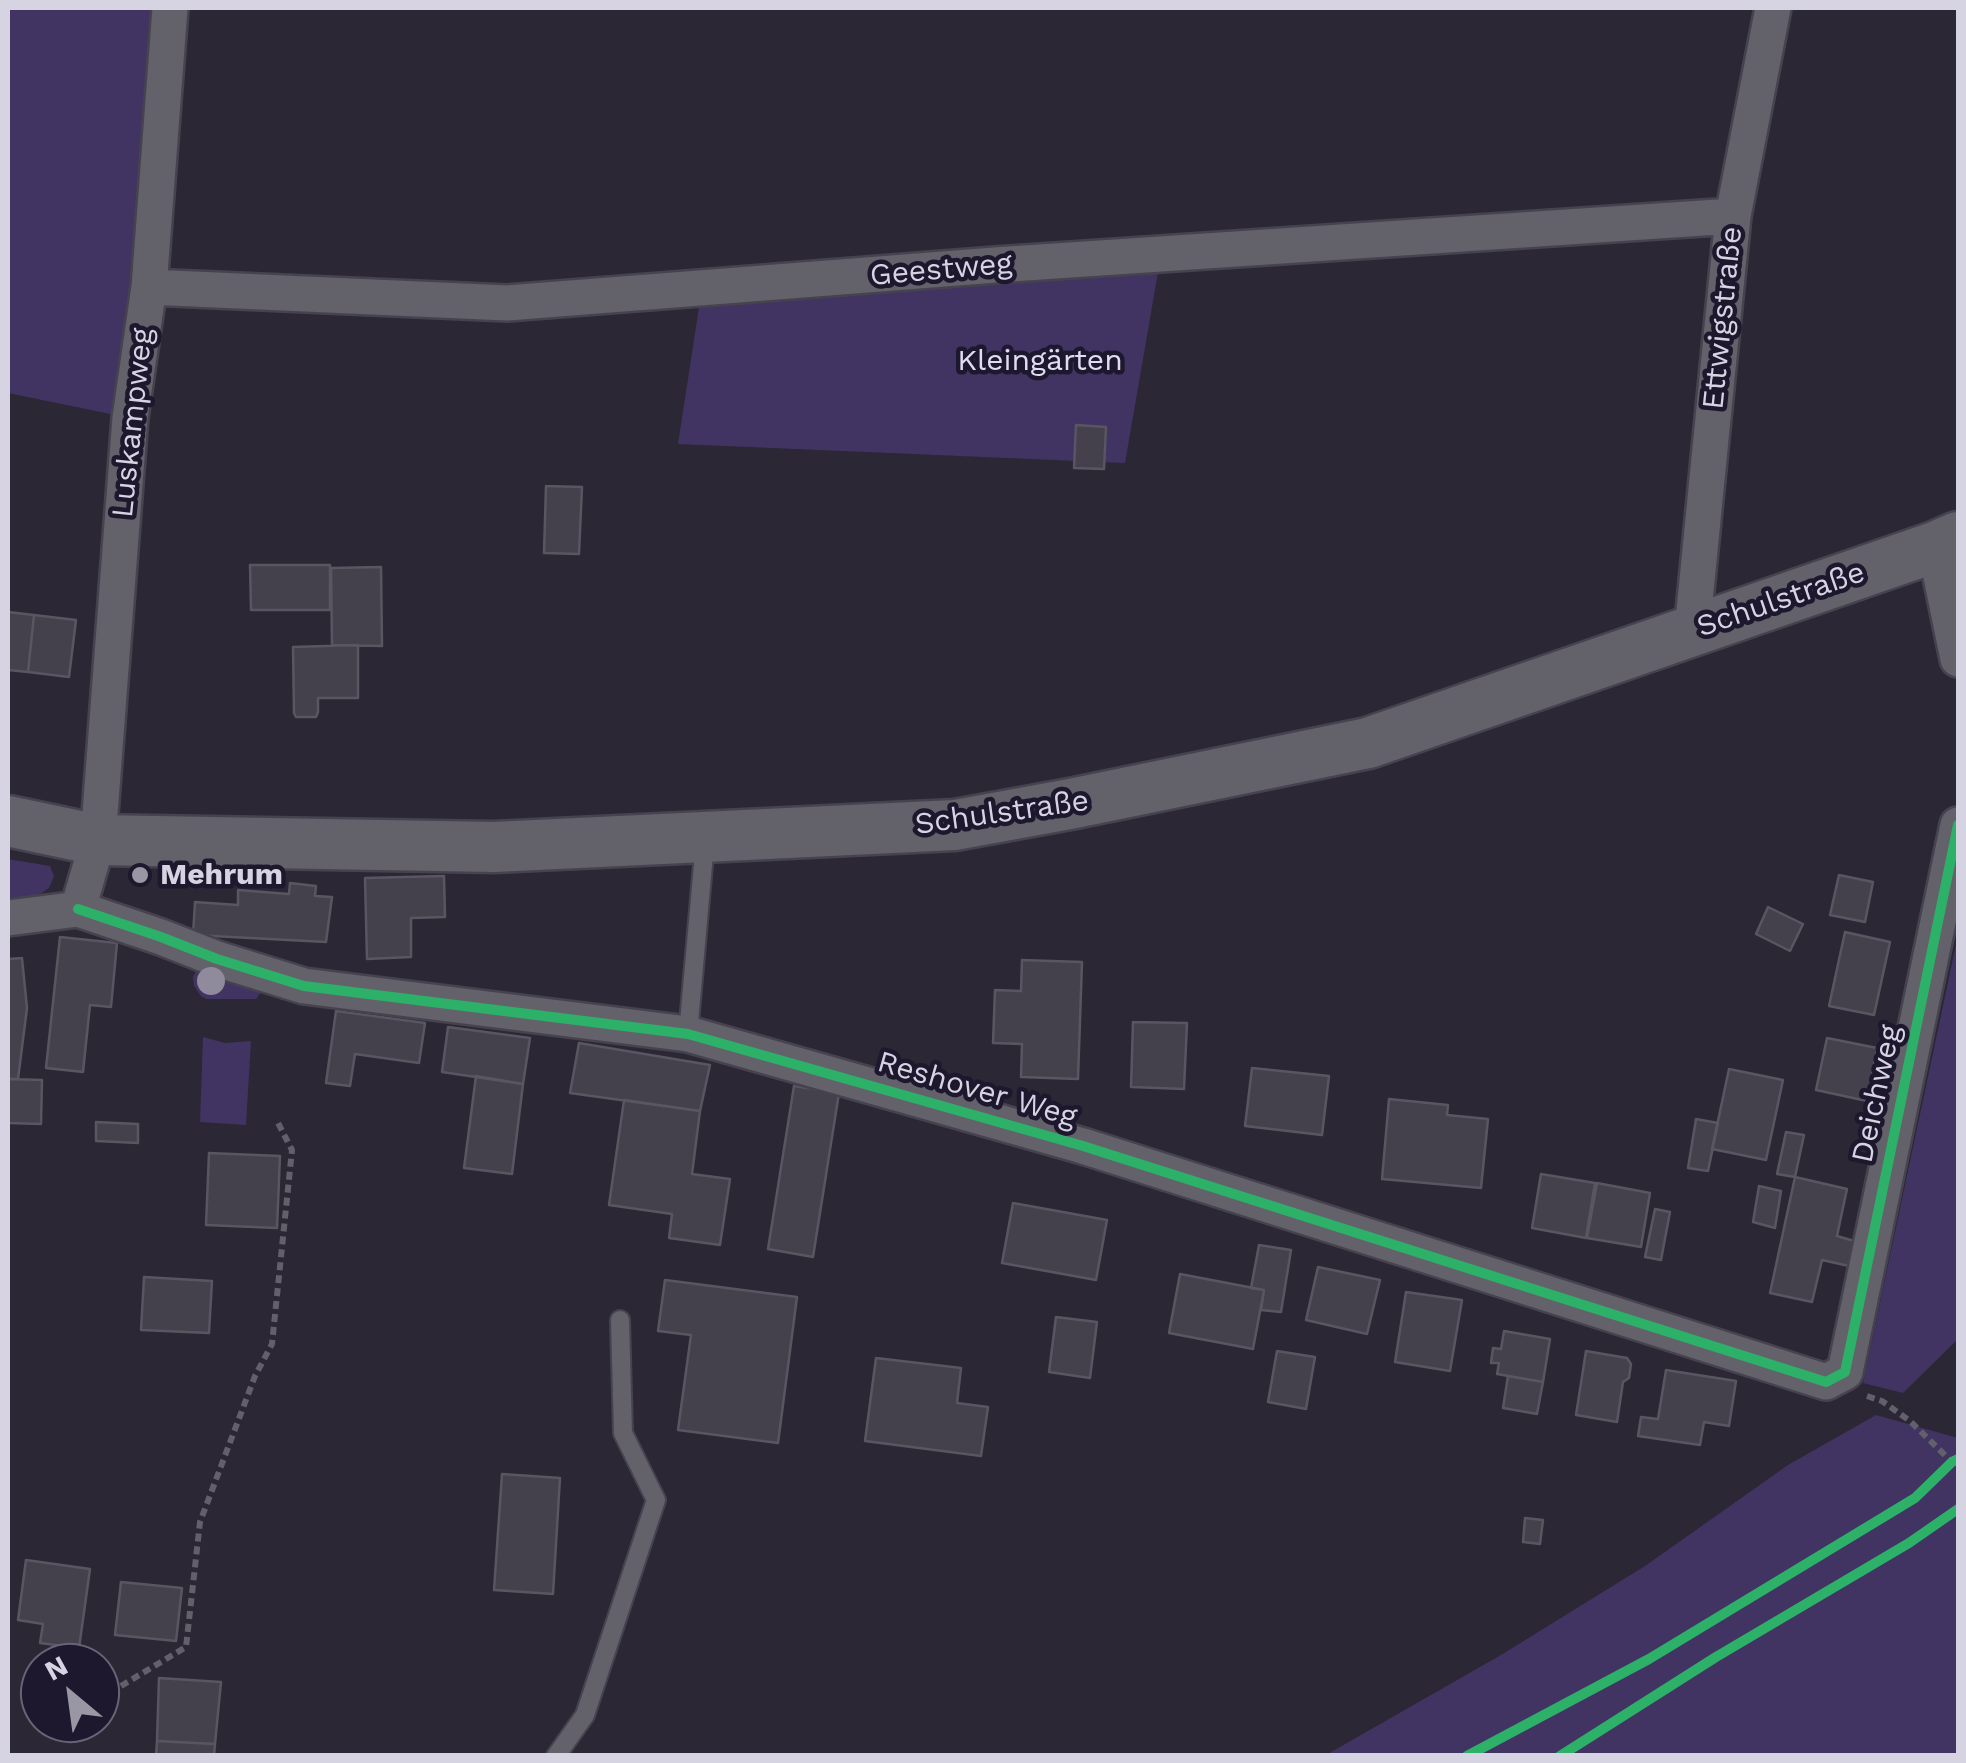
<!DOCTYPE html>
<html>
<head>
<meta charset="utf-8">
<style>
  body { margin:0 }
  #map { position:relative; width:1966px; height:1763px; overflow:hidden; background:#2b2734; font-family:"Work Sans",sans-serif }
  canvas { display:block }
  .frame { position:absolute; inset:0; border:10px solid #d6d3e2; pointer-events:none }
  .north { position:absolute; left:20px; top:1643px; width:100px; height:100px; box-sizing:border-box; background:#1e182e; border:2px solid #686376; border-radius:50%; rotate:331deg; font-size:28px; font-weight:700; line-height:40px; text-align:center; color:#d6d3e2 }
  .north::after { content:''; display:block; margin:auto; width:35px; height:45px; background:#9a97a5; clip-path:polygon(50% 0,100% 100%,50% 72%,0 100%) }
</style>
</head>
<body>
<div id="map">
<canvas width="1966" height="1763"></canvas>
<div class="frame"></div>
<div class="north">N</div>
</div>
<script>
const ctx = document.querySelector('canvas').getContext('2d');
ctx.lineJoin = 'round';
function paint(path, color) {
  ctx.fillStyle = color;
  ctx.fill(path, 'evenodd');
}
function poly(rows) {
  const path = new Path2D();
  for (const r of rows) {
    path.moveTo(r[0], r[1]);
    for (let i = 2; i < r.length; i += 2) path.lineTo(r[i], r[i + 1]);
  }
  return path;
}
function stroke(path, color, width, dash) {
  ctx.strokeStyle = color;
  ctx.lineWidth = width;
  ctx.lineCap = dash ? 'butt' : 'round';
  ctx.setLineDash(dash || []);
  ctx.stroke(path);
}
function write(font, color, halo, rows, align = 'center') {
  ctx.font = font + ' "Work Sans",sans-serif';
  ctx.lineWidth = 9;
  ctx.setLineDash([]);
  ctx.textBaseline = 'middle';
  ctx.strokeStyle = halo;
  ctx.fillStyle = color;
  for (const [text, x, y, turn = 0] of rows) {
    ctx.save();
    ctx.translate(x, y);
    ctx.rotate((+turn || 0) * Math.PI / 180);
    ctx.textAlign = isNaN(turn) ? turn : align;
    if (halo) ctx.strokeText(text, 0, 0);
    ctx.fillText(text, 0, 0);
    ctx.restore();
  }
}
const green = poly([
  [8,8,170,8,130,418,8,393],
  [1161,255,1125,463,678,444,702,288],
  [8,859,50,866,54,876,49,888,37,896,8,898],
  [1958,935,1958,1339,1903,1393,1863,1383],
  [199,965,264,988,256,999,206,999,201,996,194,986,193,977],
  [203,1037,225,1043,251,1041,246,1125,200,1122],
  [1876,1415,1958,1438,1958,1755,1326,1755,1501,1655,1645,1566,1788,1465]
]);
const building = poly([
  [1076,425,1106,427,1104,469,1074,468,1076,425],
  [546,486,582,487,579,554,544,553,546,486],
  [250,565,330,565,330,610,251,610,250,565],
  [381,567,382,646,332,645,331,568,381,567],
  [8,612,34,615,28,672,8,670,8,612],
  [34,615,76,620,69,677,28,672,34,615],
  [358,645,358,698,318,698,318,712,316,717,296,717,294,713,293,647,358,645],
  [1839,875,1873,882,1865,922,1830,915,1839,875],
  [444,876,445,917,411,918,411,957,367,959,365,878,444,876],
  [290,883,316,886,315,896,332,897,326,942,193,935,195,902,238,905,238,890,289,894,290,883],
  [1768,907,1803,924,1790,951,1756,934,1768,907],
  [1845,932,1890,942,1874,1015,1829,1006,1845,932],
  [60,937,117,943,111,1007,90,1005,83,1072,46,1068,60,937],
  [22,958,27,1008,18,1079,8,1079,8,959,22,958],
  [1022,960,1082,962,1078,1079,1021,1077,1022,1044,993,1043,995,990,1021,991,1022,960],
  [336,1011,425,1023,419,1063,355,1054,350,1086,326,1083,336,1011],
  [1133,1022,1187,1023,1184,1089,1131,1087,1133,1022],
  [448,1027,530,1038,523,1084,442,1072,448,1027],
  [1827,1038,1877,1048,1867,1101,1816,1090,1827,1038],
  [579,1043,710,1065,700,1111,570,1093,579,1043],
  [1252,1068,1329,1076,1322,1135,1245,1126,1252,1068],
  [1729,1069,1783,1080,1766,1160,1712,1149,1729,1069],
  [476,1076,523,1084,512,1174,464,1168,476,1076],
  [8,1079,42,1080,41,1124,8,1123,8,1079],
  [794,1086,839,1093,813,1257,768,1249,794,1086],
  [1389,1099,1448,1105,1447,1115,1488,1119,1481,1188,1382,1179,1389,1099],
  [624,1100,700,1111,692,1174,730,1179,720,1245,669,1238,672,1214,609,1205,624,1100],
  [1696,1119,1718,1123,1708,1171,1688,1168,1696,1119],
  [96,1122,138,1124,138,1143,96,1141,96,1122],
  [1786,1132,1804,1135,1795,1177,1777,1174,1786,1132],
  [209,1153,280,1156,277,1228,206,1225,209,1153],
  [1541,1174,1595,1183,1586,1238,1532,1228,1541,1174],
  [1795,1177,1847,1189,1837,1236,1854,1241,1849,1266,1822,1260,1812,1302,1770,1293,1795,1177],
  [1597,1183,1650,1193,1641,1247,1587,1238,1597,1183],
  [1759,1186,1781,1191,1775,1228,1753,1222,1759,1186],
  [1013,1203,1107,1220,1096,1280,1002,1263,1013,1203],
  [1655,1209,1670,1212,1661,1260,1645,1257,1655,1209],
  [1259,1245,1291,1250,1281,1312,1261,1310,1264,1290,1251,1288,1259,1245],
  [1318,1267,1380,1280,1367,1334,1306,1320,1318,1267],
  [1180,1274,1264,1290,1253,1349,1169,1333,1180,1274],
  [144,1277,212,1281,209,1333,141,1330,144,1277],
  [665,1280,797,1297,778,1443,678,1430,691,1335,658,1331,665,1280],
  [1406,1292,1462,1300,1450,1371,1395,1362,1406,1292],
  [1056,1317,1097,1322,1090,1378,1049,1372,1056,1317],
  [1504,1331,1550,1339,1543,1382,1497,1374,1499,1363,1491,1363,1493,1348,1501,1349,1504,1331],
  [1277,1351,1315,1357,1306,1409,1268,1402,1277,1351],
  [1586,1351,1627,1358,1631,1364,1629,1378,1623,1382,1617,1422,1576,1415,1586,1351],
  [876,1358,961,1368,957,1403,988,1407,981,1456,865,1441,876,1358],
  [1666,1370,1736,1381,1729,1426,1704,1422,1700,1445,1638,1436,1641,1417,1658,1419,1666,1370],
  [1508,1376,1543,1382,1537,1414,1503,1408,1508,1376],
  [502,1474,560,1478,553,1594,494,1590,502,1474],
  [1525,1518,1543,1520,1540,1544,1523,1542,1525,1518],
  [26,1560,90,1569,79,1648,40,1643,43,1624,18,1620,26,1560],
  [121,1582,182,1588,176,1641,115,1635,121,1582],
  [159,1678,221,1682,215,1744,157,1741,159,1678],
  [157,1741,215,1744,214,1756,156,1756,157,1741]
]);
const path = poly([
  [1867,1396,1882,1401,1910,1421,1952,1462],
  [121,1686,186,1647,200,1522,255,1376,272,1344,292,1150,276,1119]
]);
const lane = poly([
  [688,1034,705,842],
  [556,1756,585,1715,656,1500,623,1433,620,1320]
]);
const street = poly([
  [149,287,507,303,995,265,1733,216],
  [1935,547,1958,659],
  [1692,631,1733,216,1773,8],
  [78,909,161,937,217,959,304,986,688,1034,1083,1146,1826,1382,1845,1372,1958,825],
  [8,918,78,909,98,840,130,418,149,287,170,8]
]);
const secondary = poly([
  [8,821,98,840,494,847,955,825,1070,804,1368,743,1935,547,1958,537]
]);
const cycleway = poly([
  [78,909,161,937,217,959,304,986,688,1034,1083,1146,1826,1382,1845,1372,1958,825],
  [1467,1756,1649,1659,1915,1498,1952,1462,1958,1459],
  [1560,1756,1716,1657,1909,1543,1958,1509]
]);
const trees = [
  [211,981]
];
const markers = [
  [140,875,10,"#9a97a5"]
];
const streetNames = [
  ["Geestweg",941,270,-5],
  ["Ettwigstraße",1723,318,-84],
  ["Luskampweg",133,423,-84],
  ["Schulstraße",1781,600,-19],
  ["Schulstraße",1002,813,-8],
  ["Reshover Weg",977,1090,16],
  ["Deichweg",1877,1094,-78]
];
const parkNames = [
  ["Kleingärten",1040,361]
];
const poiNames = [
  ["Mehrum",160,875]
];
paint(green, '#413463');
paint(building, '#44414c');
stroke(building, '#595661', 2.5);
stroke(lane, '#46434f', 22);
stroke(street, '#46434f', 40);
stroke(secondary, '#46434f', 55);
stroke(path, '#62606a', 6, [8, 5]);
stroke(lane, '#63616a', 18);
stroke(street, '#63616a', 35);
stroke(secondary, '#63616a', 50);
stroke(cycleway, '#2db169', 10);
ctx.fillStyle = '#8f8b9c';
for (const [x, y] of trees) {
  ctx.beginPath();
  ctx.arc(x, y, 14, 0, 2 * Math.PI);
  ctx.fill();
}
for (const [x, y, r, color] of markers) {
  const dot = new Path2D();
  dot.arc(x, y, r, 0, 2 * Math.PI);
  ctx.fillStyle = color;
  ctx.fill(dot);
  stroke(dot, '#1e182e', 4);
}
write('30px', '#d6d3e2', '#1e182e', streetNames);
write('30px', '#e0dcf1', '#1e182e', parkNames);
write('bold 30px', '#d6d3e2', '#1e182e', poiNames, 'left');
</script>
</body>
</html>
